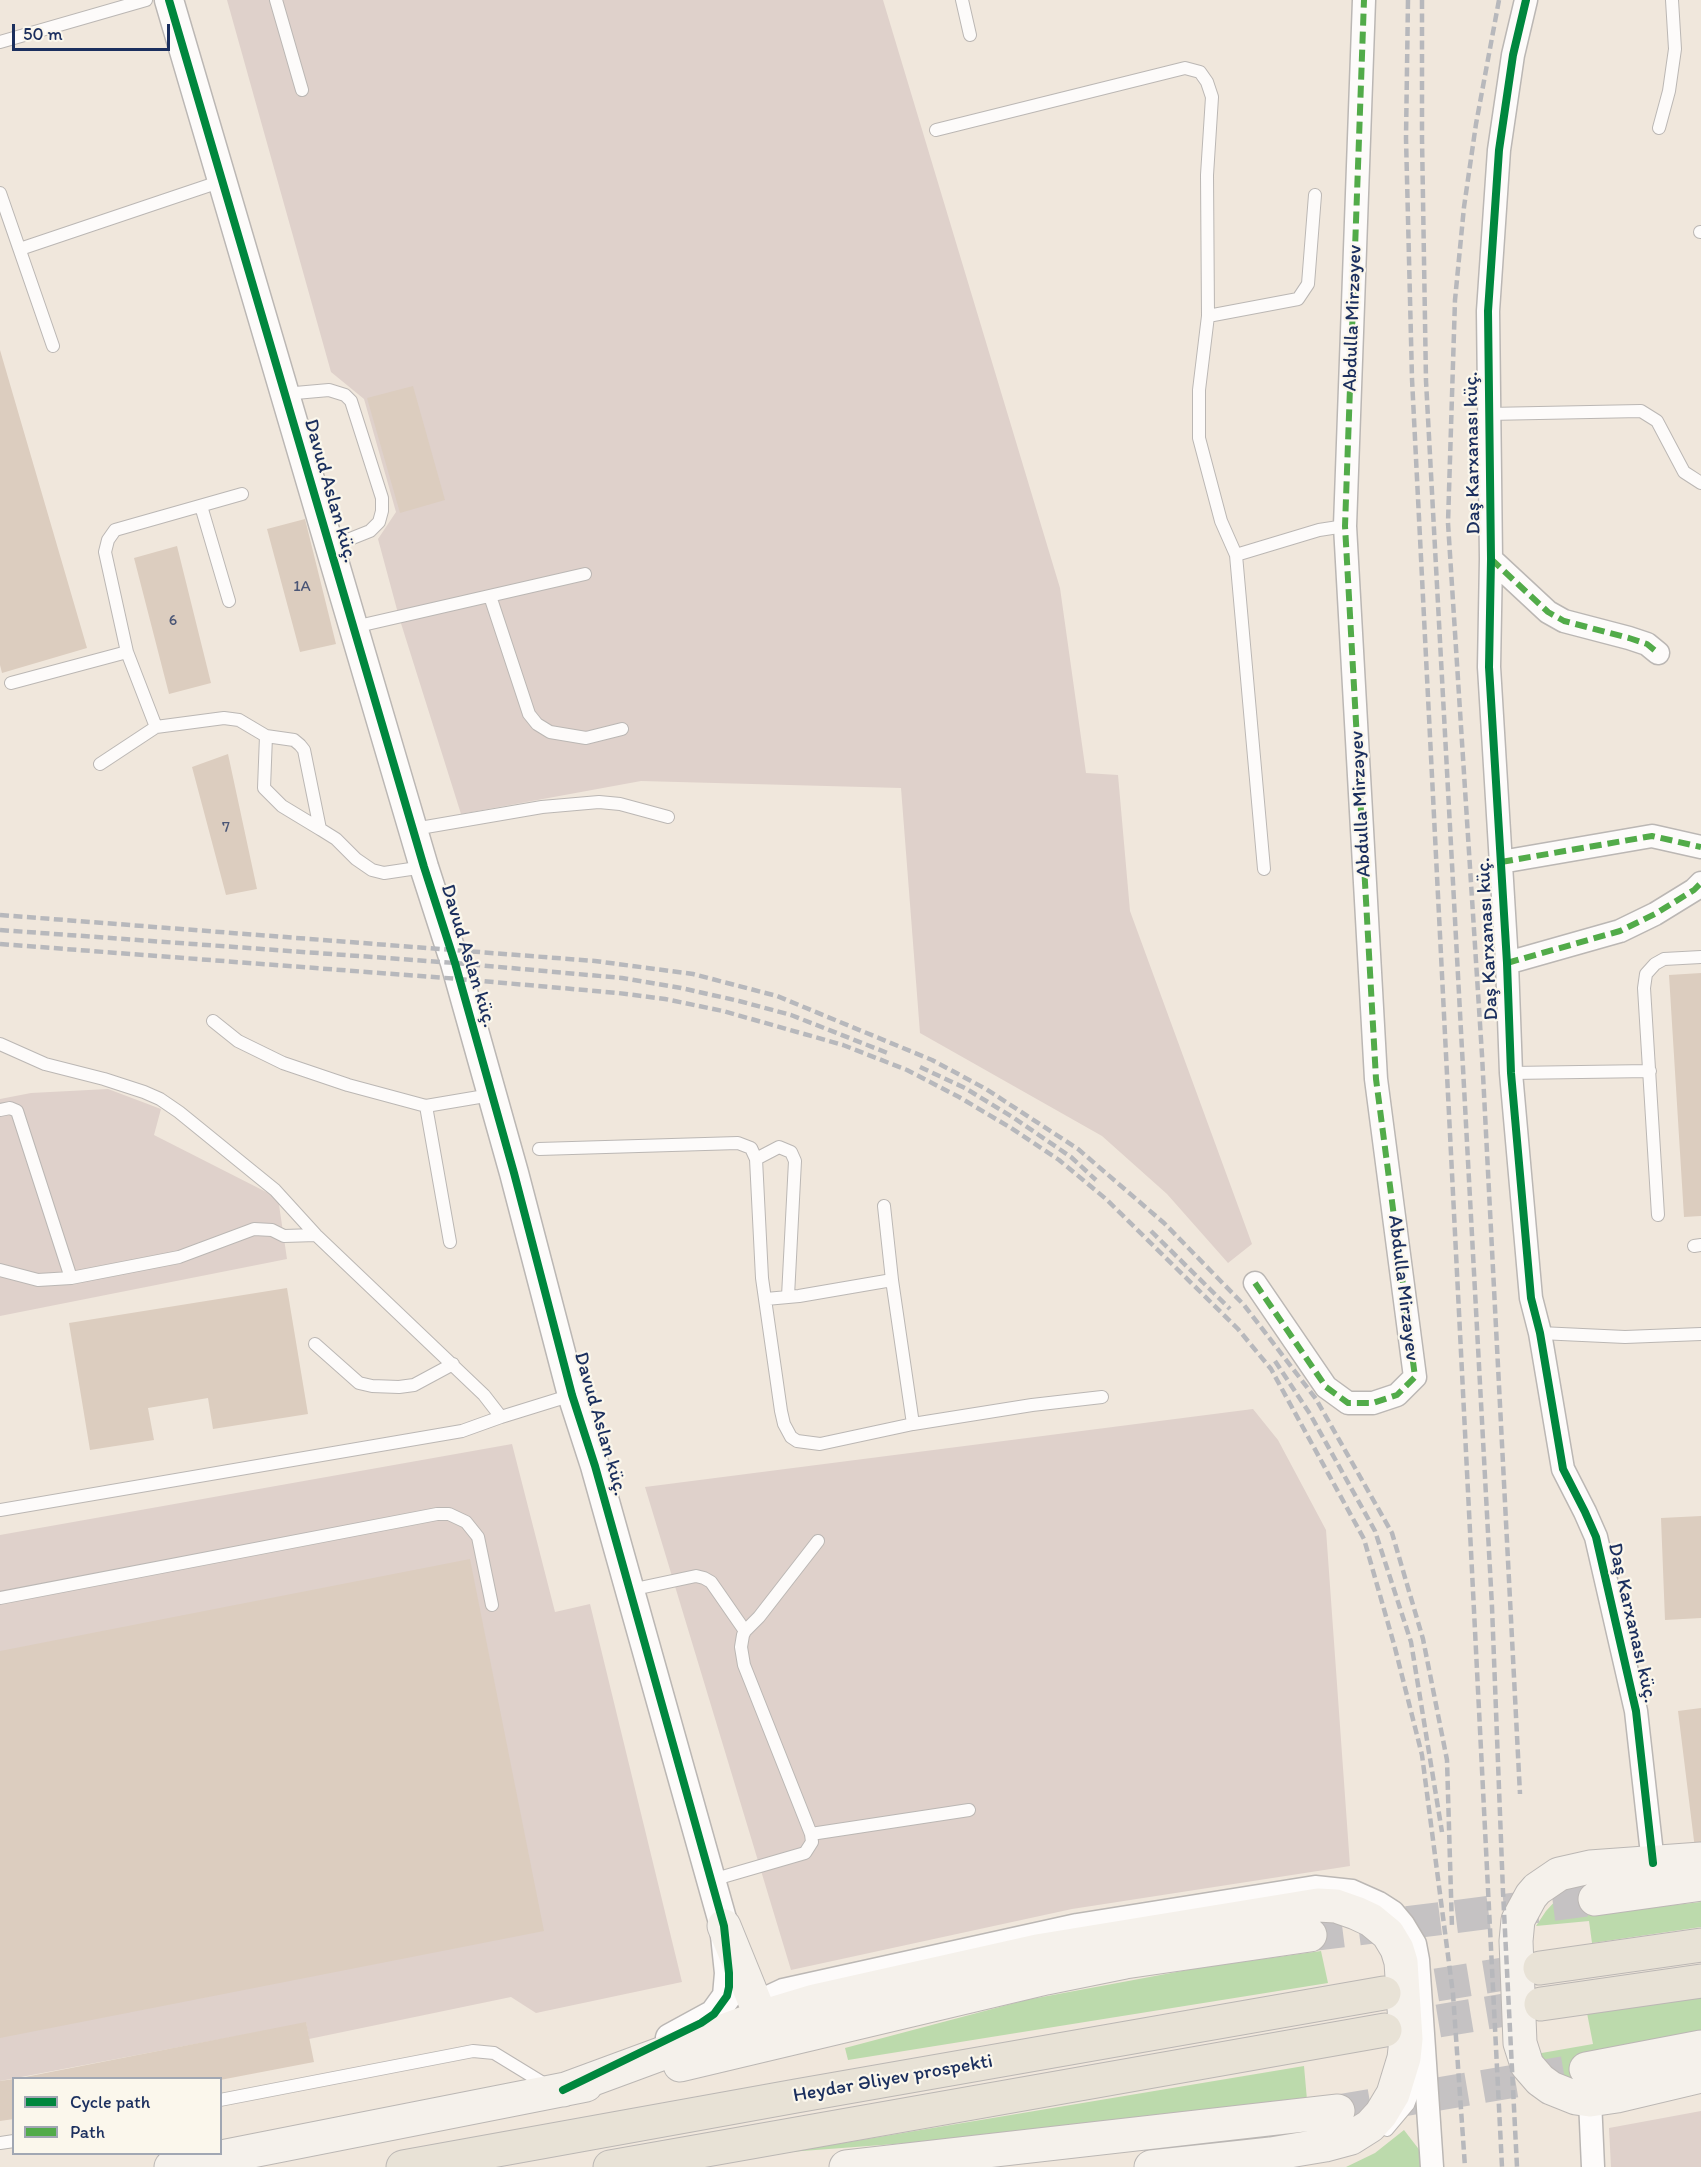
<!DOCTYPE html>
<html>
<head>
<meta charset="utf-8">
<style>
  body { margin:0 }
  #map { position:relative; width:1701px; height:2167px; overflow:hidden; background:#f0e7dc; font-family:Itim,sans-serif }
  canvas { display:block }
  .legend { position:absolute; left:12px; top:2077px; width:210px; height:78px; box-sizing:border-box; background:#fbf7ec; border:2px solid #a1a7b3; margin:0; padding:8px 10px; list-style:none; font-size:18px; color:#1b2f5e }
  .legend li { display:flex; align-items:center; gap:12px; height:30px }
  .legend b { width:30px; border:2px solid #a1a7b3 }
  .scale { position:absolute; left:12px; top:24px; width:158px; height:27px; box-sizing:border-box; border:3px solid #1b2f5e; border-top:0; padding-left:8px; font-size:18px; line-height:21px; white-space:nowrap; color:#1b2f5e; -webkit-text-stroke:4px #fbf7ec; paint-order:stroke }
</style>
</head>
<body>
<div id="map">
<canvas width="1701" height="2167"></canvas>
<ul class="legend">
<li><b style="height:8px;background:#00873e"></b>Cycle path</li>
<li><b style="height:8px;background:#52ab49"></b>Path</li>
</ul>
<div class="scale">50 m</div>
</div>
<script>
const ctx = document.querySelector('canvas').getContext('2d');
ctx.lineJoin = 'round';
function paint(path, color) {
  ctx.fillStyle = color;
  ctx.fill(path, 'evenodd');
}
function poly(rows) {
  const path = new Path2D();
  for (const r of rows) {
    path.moveTo(r[0], r[1]);
    for (let i = 2; i < r.length; i += 2) path.lineTo(r[i], r[i + 1]);
  }
  return path;
}
function stroke(path, color, width, dash) {
  ctx.strokeStyle = color;
  ctx.lineWidth = width;
  ctx.lineCap = dash ? 'butt' : 'round';
  ctx.setLineDash(dash || []);
  ctx.stroke(path);
}
function write(font, color, halo, rows, align = 'center') {
  ctx.font = font + ' Itim,sans-serif';
  ctx.lineWidth = 4.5;
  ctx.setLineDash([]);
  ctx.textBaseline = 'middle';
  ctx.strokeStyle = halo;
  ctx.fillStyle = color;
  for (const [text, x, y, turn = 0] of rows) {
    ctx.save();
    ctx.translate(x, y);
    ctx.rotate((+turn || 0) * Math.PI / 180);
    ctx.textAlign = isNaN(turn) ? turn : align;
    if (halo) ctx.strokeText(text, 0, 0);
    ctx.fillText(text, 0, 0);
    ctx.restore();
  }
}
const industrial = poly([
  [227,0,883,0,1060,588,1086,773,1118,775,1130,911,1252,1244,1228,1263,1167,1194,1102,1136,920,1033,901,788,641,781,461,814,399,617,378,539,396,512,364,399,331,372],
  [108,1089,161,1109,154,1135,278,1198,287,1259,0,1316,0,1099,31,1093],
  [1253,1409,1278,1440,1326,1530,1350,1866,1072,1909,791,1970,645,1487],
  [512,1444,555,1612,590,1604,682,1982,536,2013,511,1997,309,2039,306,2023,0,2081,0,1535],
  [1701,2111,1701,2167,1611,2167,1609,2128]
]);
const green = poly([
  [1590,1887,1594,1914,1701,1902,1701,1927,1592,1943,1589,1921,1536,1926,1546,1911,1558,1898,1578,1889],
  [1321,1951,1328,1983,848,2060,845,2048,1026,2000,1198,1968],
  [1701,1997,1701,2036,1583,2088,1568,2085,1536,2054,1593,2044,1587,2013],
  [1304,2066,1307,2100,1014,2135,789,2152],
  [1404,2130,1421,2152,1421,2167,1346,2167,1375,2153]
]);
const building = poly([
  [0,350,87,648,2,673,0,665],
  [413,386,445,500,400,513,367,398],
  [305,519,336,644,300,652,267,529],
  [177,546,211,683,169,694,134,558],
  [228,754,257,889,226,895,192,767],
  [1701,973,1701,1216,1684,1217,1669,975],
  [287,1288,308,1414,213,1429,208,1398,148,1408,154,1440,90,1450,69,1323],
  [1701,1516,1701,1618,1665,1620,1661,1518],
  [470,1559,544,1931,0,2038,0,1651],
  [1701,1708,1701,1848,1695,1849,1678,1711],
  [306,2022,314,2062,220,2080,20,2078],
  [14,2079,14,2119,0,2121,0,2081]
]);
const secondaryTunnel = poly([
  [1310,1935,1595,1899],
  [1338,2111,1586,2069]
]);
const trunkTunnel = poly([
  [1388,1993,1540,1968],
  [1390,2029,1541,2004]
]);
const service = poly([
  [276,0,302,90],
  [962,0,970,35],
  [0,42,146,0],
  [1659,128,1669,91,1675,49,1672,0],
  [936,130,1185,68,1200,72,1207,82,1212,97,1207,175,1208,316,1199,390,1199,438,1221,521,1236,555],
  [0,193,53,346],
  [1700,232,1701,232],
  [20,249,222,181],
  [1208,316,1298,299,1308,284,1315,195],
  [284,394,329,390,345,395,351,401,382,498,382,511,379,522,370,531,330,547],
  [1488,414,1641,411,1657,421,1684,472,1701,483],
  [201,506,229,601],
  [490,596,529,714,537,724,550,732,586,738,622,729],
  [354,627,585,574],
  [11,683,127,652],
  [156,727,127,652,105,552,108,540,115,530,242,494],
  [266,736,264,788,282,806,320,829],
  [100,764,156,727,224,718,239,720,266,736,294,740,300,745,304,750,320,829,336,839,356,859,372,870,384,873,424,867],
  [414,829,542,807,599,802,620,804,668,817],
  [1264,869,1236,555,1319,530,1345,526],
  [213,1021,238,1041,283,1063,348,1085,426,1106,450,1242],
  [0,1044,45,1064,104,1079,144,1092,160,1099,179,1112,275,1190,316,1235,484,1395,501,1417,572,1395],
  [1511,1073,1650,1071],
  [426,1106,491,1095],
  [0,1110,10,1108,17,1111,71,1278],
  [539,1149,738,1143,751,1148,756,1159,762,1278,781,1411,784,1424,791,1437,797,1441,820,1444,913,1424,1032,1405,1102,1397],
  [756,1159,779,1147,791,1152,795,1161,788,1296],
  [1658,1215,1644,988,1646,974,1655,964,1664,959,1701,957],
  [1694,1246,1701,1245],
  [0,1270,38,1280,71,1278,179,1257,254,1229,272,1230,284,1236,316,1235],
  [892,1280,913,1424],
  [766,1299,799,1296,892,1280,884,1206],
  [1540,1333,1625,1337,1701,1334],
  [315,1344,359,1383,372,1386,399,1387,414,1385,453,1364],
  [0,1510,462,1431,501,1417],
  [630,1590,696,1576,704,1578,711,1582,718,1592,745,1631],
  [0,1598,437,1514,449,1514,466,1522,478,1537,492,1605],
  [811,1834,969,1810],
  [712,1880,805,1853,812,1842,811,1834,744,1665,741,1647,743,1635,745,1631,759,1617,818,1541],
  [220,2100,473,2051,494,2053,548,2086],
  [1387,2130,1408,2105,1420,2074],
  [0,2143,14,2141]
]);
const minor = poly([
  [1526,0,1513,55,1499,150,1488,311,1491,559,1489,667,1507,963,1511,1073,1531,1298,1540,1333,1563,1469,1585,1512,1596,1537,1636,1711,1653,1863],
  [1491,559,1548,612,1564,621,1629,638,1647,644,1658,653],
  [1501,862,1652,836,1701,847],
  [1507,963,1620,931,1655,914,1694,890,1701,883],
  [1255,1283,1326,1387,1348,1403,1373,1403,1397,1395,1415,1377,1376,1079,1345,526,1364,0],
  [761,2017,762,2006,768,1997,783,1990,1077,1925,1315,1887,1352,1891,1379,1903,1393,1912,1403,1924,1415,1944,1418,1960,1432,2167],
  [1590,2100,1593,2167]
]);
const tertiary = poly([
  [169,0,424,867,455,963,514,1173,572,1395,595,1466,724,1926,729,1973,727,1996,714,2014,670,2038]
]);
const secondary = poly([
  [1701,1859,1590,1867,1559,1874,1537,1889,1531,1896,1518,1920,1516,1941,1520,2043,1527,2065,1540,2080,1551,2088,1576,2098,1590,2100,1617,2096,1701,2076],
  [1595,1899,1701,1884],
  [724,1926,761,2017,765,2025,776,2034],
  [680,2065,1046,1978,1125,1962,1310,1935],
  [1586,2069,1701,2047],
  [563,2090,761,2017,814,2001,1037,1951,1318,1905,1336,1906,1356,1913,1371,1920,1388,1934,1397,1949,1401,1962,1406,2039,1404,2058,1393,2094,1381,2114,1370,2126,1351,2138,1325,2145,1271,2154,1151,2167],
  [171,2167,586,2085],
  [846,2167,1338,2111]
]);
const trunk = poly([
  [1540,1968,1701,1945],
  [1541,2004,1701,1981],
  [403,2167,796,2096,1384,1993],
  [610,2167,1385,2030]
]);
const rail = poly([
  [1408,0,1406,138,1412,379,1502,2167],
  [1422,0,1422,138,1426,381,1492,1607,1503,1892,1517,2167],
  [1499,0,1476,124,1464,207,1455,300,1448,523,1482,1055,1520,1794],
  [0,915,595,961,693,974,777,996,932,1060,986,1089,1078,1149,1164,1223,1244,1305,1316,1399,1392,1533,1423,1639,1447,1760,1452,1928],
  [0,930,455,963,622,978,681,988,739,1001,791,1015,890,1054],
  [0,944,459,979,618,993,665,999,723,1011,843,1045,907,1070,959,1097,1011,1128,1059,1160,1106,1199,1238,1329,1271,1369,1364,1539,1395,1648,1422,1755,1453,1994,1465,2167],
  [920,1067,965,1088,1014,1118,1071,1157,1096,1180],
  [1151,1231,1230,1309],
  [1275,1361,1310,1414,1375,1531,1411,1642,1442,1832]
]);
const quiet = poly([
  [1491,559,1548,612,1564,621,1629,638,1647,644,1658,653],
  [1501,862,1652,836,1701,847],
  [1507,963,1620,931,1655,914,1694,890,1701,883],
  [1255,1283,1326,1387,1348,1403,1373,1403,1397,1395,1415,1377,1376,1079,1345,526,1364,0]
]);
const cycleway = poly([
  [169,0,424,867,455,963,514,1173,572,1395,595,1466,724,1926,729,1973,729,1987,727,1996,714,2014,701,2023,563,2090],
  [1526,0,1513,55,1499,150,1488,311,1491,559,1489,667,1507,963,1511,1073,1531,1298,1540,1333,1563,1469,1585,1512,1596,1537,1636,1711,1653,1863]
]);
const numberNames = [
  ["1A",302,587],
  ["6",173,621],
  ["7",226,828]
];
const streetNames = [
  ["Abdulla Mirzəyev",1353,318,-88],
  ["Daş Karxanası küç.",1473,453,-91],
  ["Davud Aslan küç.",330,491,74],
  ["Abdulla Mirzəyev",1361,804,-93],
  ["Daş Karxanası küç.",1488,939,-93],
  ["Davud Aslan küç.",468,956,73],
  ["Abdulla Mirzəyev",1403,1288,83],
  ["Davud Aslan küç.",600,1424,74],
  ["Daş Karxanası küç.",1632,1623,77],
  ["Heydər Əliyev prospekti",893,2079,-10]
];
paint(industrial, '#dfd1cb');
paint(green, '#bcdaac');
paint(building, '#dccdbf');
stroke(secondaryTunnel, '#c5c2c3', 33, [33, 16]);
stroke(trunkTunnel, '#c5c2c3', 33, [33, 16]);
stroke(service, '#bbb7b4', 14);
stroke(minor, '#bbb7b4', 25);
stroke(tertiary, '#bbb7b4', 31);
stroke(secondary, '#bbb7b4', 35);
stroke(trunk, '#bbb7b4', 35);
stroke(service, '#fdfbfa', 12);
stroke(minor, '#fdfbfa', 22);
stroke(tertiary, '#fdfbfa', 28);
stroke(secondary, '#f5f1eb', 33);
stroke(trunk, '#e8e2d6', 33);
stroke(rail, '#b7b8bc', 4.5, [9, 4.5]);
stroke(quiet, '#52ab49', 6, [12, 6]);
stroke(cycleway, '#00873e', 8);
write('16px', '#4b5676', null, numberNames);
write('20px', '#1b2f5e', '#fbf7ec', streetNames);
</script>
</body>
</html>
